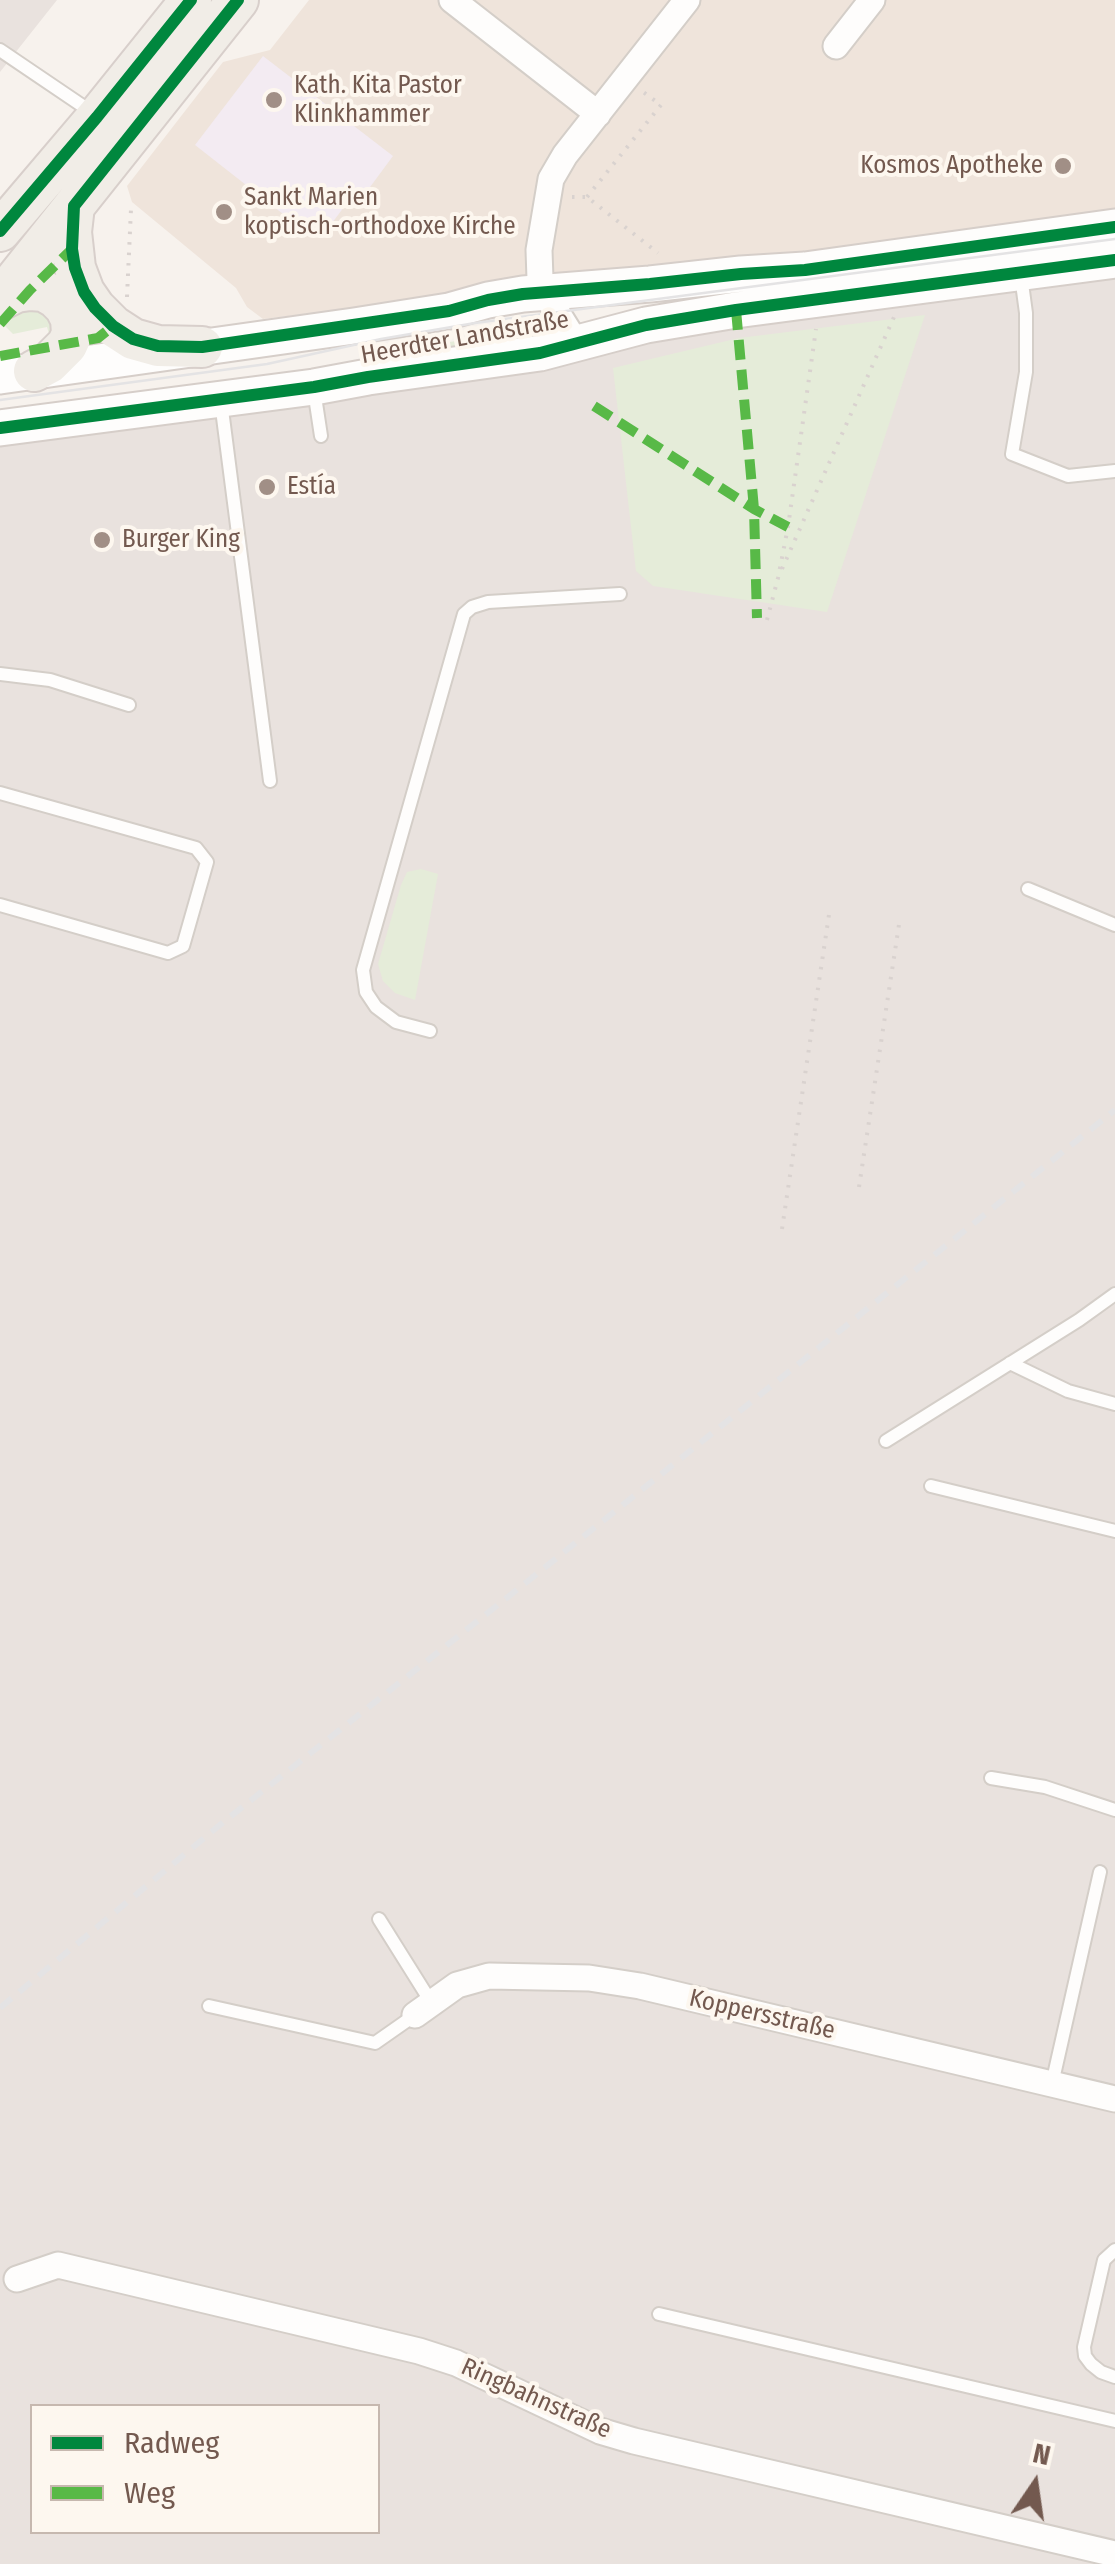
<!DOCTYPE html>
<html>
<head>
<meta charset="utf-8">
<style>
  body { margin:0 }
  #map { position:relative; width:1115px; height:2564px; overflow:hidden; background:#f7f2ed; font-family:"Fira Sans Condensed",sans-serif }
  canvas { display:block }
  .legend { position:absolute; left:30px; top:2404px; width:350px; height:130px; box-sizing:border-box; background:#fdf7ef; border:2px solid #c6b8af; margin:0; padding:12px 18px; list-style:none; font-size:30px; color:#73594f }
  .legend li { display:flex; align-items:center; gap:20px; height:50px }
  .legend b { width:50px; border:2px solid #c6b8af }
  .north { position:absolute; left:985px; top:2434px; width:100px; height:100px; -webkit-text-stroke:8px #fdf7ef; paint-order:stroke; rotate:13deg; font-size:28px; font-weight:700; line-height:40px; text-align:center; color:#73594f }
  .north::after { content:''; display:block; margin:auto; width:35px; height:45px; background:#73594f; clip-path:polygon(50% 0,100% 100%,50% 72%,0 100%) }
</style>
</head>
<body>
<div id="map">
<canvas width="1115" height="2564"></canvas>
<ul class="legend">
<li><b style="height:12px;background:#00873e"></b>Radweg</li>
<li><b style="height:12px;background:#58b947"></b>Weg</li>
</ul>
<div class="north">N</div>
</div>
<script>
const ctx = document.querySelector('canvas').getContext('2d');
ctx.lineJoin = 'round';
function paint(path, color) {
  ctx.fillStyle = color;
  ctx.fill(path, 'evenodd');
}
function poly(rows) {
  const path = new Path2D();
  for (const r of rows) {
    path.moveTo(r[0], r[1]);
    for (let i = 2; i < r.length; i += 2) path.lineTo(r[i], r[i + 1]);
  }
  return path;
}
function stroke(path, color, width, dash) {
  ctx.strokeStyle = color;
  ctx.lineWidth = width;
  ctx.lineCap = dash ? 'butt' : 'round';
  ctx.setLineDash(dash || []);
  ctx.stroke(path);
}
function write(font, color, halo, rows, align = 'center') {
  ctx.font = font + ' "Fira Sans Condensed",sans-serif';
  ctx.lineWidth = 8;
  ctx.setLineDash([]);
  ctx.textBaseline = 'middle';
  ctx.strokeStyle = halo;
  ctx.fillStyle = color;
  for (const [text, x, y, turn = 0] of rows) {
    ctx.save();
    ctx.translate(x, y);
    ctx.rotate((+turn || 0) * Math.PI / 180);
    ctx.textAlign = isNaN(turn) ? turn : align;
    if (halo) ctx.strokeText(text, 0, 0);
    ctx.fillText(text, 0, 0);
    ctx.restore();
  }
}
const residential = poly([
  [309,0,1115,0,1115,210,579,281,263,319,247,307,236,288,132,202,127,186,223,62,270,50]
]);
const industrial = poly([
  [0,0,57,0,0,72],
  [1115,274,1115,2564,0,2564,0,437,696,328],
  [32,2406,378,2406,378,2532,32,2532]
]);
const education = poly([
  [263,56,393,156,359,202,347,203,329,227,318,217,306,232,195,145]
]);
const green = poly([
  [23,300,58,317,52,344,47,327,13,334,5,326],
  [925,315,827,612,653,586,636,571,613,368,739,338],
  [481,337,482,353,411,363,409,352,412,348],
  [421,869,438,874,415,1000,395,993,383,981,378,964,401,885,407,872]
]);
const path = poly([
  [572,197,587,197,658,253],
  [587,197,661,105,643,92],
  [127,297,131,209],
  [782,569,894,317],
  [767,620,778,578,788,527,816,329],
  [859,1187,900,918],
  [782,1229,830,908]
]);
const lane = poly([
  [0,50,93,113],
  [1021,276,1026,313,1026,372,1012,454,1068,476,1115,471],
  [314,390,321,436],
  [221,402,270,781],
  [0,674,50,680,129,705],
  [0,793,196,848,207,862,183,946,168,953,0,905],
  [1028,889,1115,925],
  [430,1031,396,1022,376,1007,366,992,363,970,464,614,472,607,488,602,620,594],
  [1010,1363,1068,1391,1115,1404],
  [886,1441,1079,1320,1115,1294],
  [931,1486,1115,1531],
  [991,1778,1045,1787,1115,1810],
  [379,1919,431,2002],
  [209,2006,375,2043,415,2015],
  [1052,2084,1100,1872],
  [1115,2250,1104,2260,1084,2347,1085,2356,1091,2364,1101,2372,1115,2377],
  [659,2314,1115,2421]
]);
const street = poly([
  [452,0,598,114],
  [836,46,872,0],
  [576,343,545,293,540,279,539,250,551,179,565,155,687,0],
  [415,2015,457,1985,489,1976,589,1978,640,1986,1115,2099],
  [17,2279,58,2265,419,2351,456,2363,600,2431,634,2441,1115,2554]
]);
const secondary = poly([
  [0,376,354,326,449,311,488,300,523,294,650,284,741,274,805,270,1115,227],
  [0,428,314,387,368,377,540,353,646,325,736,310,1115,260]
]);
const primary = poly([
  [74,206,71,232,75,268,84,292,95,308,113,326,133,339,158,346,202,347],
  [0,231,97,117,191,0],
  [0,299,238,0],
  [0,300,16,292,30,290,44,291,56,298,65,307,71,319,72,334,67,345,49,363,34,371]
]);
const tram = poly([
  [0,400,267,364,381,339,475,323,1115,239]
]);
const rail = poly([
  [0,2008,221,1824,528,1581,1115,1110]
]);
const quiet = poly([
  [736,310,754,509,757,618],
  [0,324,30,290,72,249],
  [0,356,98,338,113,326],
  [594,406,754,509,788,527]
]);
const cycleway = poly([
  [238,0,74,206,72,249,75,268,84,292,95,308,113,326,133,339,158,346,202,347,449,311,488,300,523,294,650,284,741,274,805,270,1115,227],
  [0,231,97,117,191,0],
  [0,428,314,387,368,377,540,353,646,325,736,310,1115,260]
]);
const markers = [
  [274,100,10,"#a18f86"],
  [1063,166,10,"#a18f86"],
  [224,212,10,"#a18f86"],
  [267,487,10,"#a18f86"],
  [102,540,10,"#a18f86"]
];
const poiNames = [
  ["Kath. Kita Pastor",294,86],
  ["Klinkhammer",294,115],
  ["Kosmos Apotheke",1043,166,"right"],
  ["Sankt Marien",244,198],
  ["koptisch-orthodoxe Kirche",244,227],
  ["Estía",287,487],
  ["Burger King",122,540]
];
const streetNames = [
  ["Heerdter Landstraße",465,338,-10],
  ["Koppersstraße",762,2015,13],
  ["Ringbahnstraße",536,2399,24]
];
paint(residential, '#efe4db');
paint(industrial, '#e9e2de');
paint(education, '#f3ebf2');
paint(green, '#e5ecd9');
stroke(lane, '#d4cec8', 16);
stroke(street, '#d4cec8', 29);
stroke(secondary, '#d6cec9', 39);
stroke(primary, '#d8cfcb', 44);
stroke(path, '#d9d2cf', 4, [2.5, 8]);
stroke(lane, '#fefdfc', 12);
stroke(street, '#fefdfc', 25);
stroke(secondary, '#fefdfc', 35);
stroke(primary, '#f1ede7', 40);
stroke(tram, '#e4e3e4', 2.5);
stroke(rail, '#e4e3e4', 6, [15, 10]);
stroke(quiet, '#58b947', 10, [20, 10]);
stroke(cycleway, '#00873e', 12);
for (const [x, y, r, color] of markers) {
  const dot = new Path2D();
  dot.arc(x, y, r, 0, 2 * Math.PI);
  ctx.fillStyle = color;
  ctx.fill(dot);
  stroke(dot, '#fdf7ef', 4);
}
write('25px', '#73594f', '#fdf7ef', poiNames, 'left');
write('25px', '#73594f', '#fdf7ef', streetNames);
</script>
</body>
</html>
